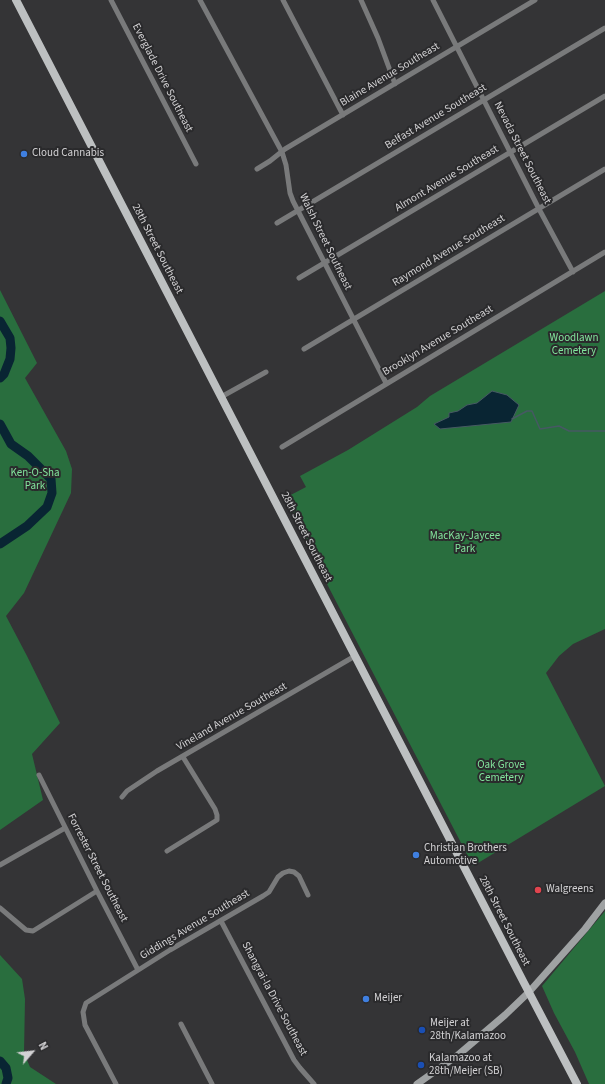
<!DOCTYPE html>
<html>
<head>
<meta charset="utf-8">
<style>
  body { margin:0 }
  #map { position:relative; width:605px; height:1084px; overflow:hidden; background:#343436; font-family:"Source Sans 3",sans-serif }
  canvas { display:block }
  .north { position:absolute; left:12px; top:1032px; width:40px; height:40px; -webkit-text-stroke:3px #2a2a2c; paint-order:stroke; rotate:62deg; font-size:11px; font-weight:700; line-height:16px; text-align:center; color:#d3d2d4 }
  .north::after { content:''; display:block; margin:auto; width:14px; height:18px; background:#d3d2d4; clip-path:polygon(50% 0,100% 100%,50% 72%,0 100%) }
</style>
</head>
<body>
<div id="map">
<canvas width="605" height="1084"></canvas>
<div class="north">N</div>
</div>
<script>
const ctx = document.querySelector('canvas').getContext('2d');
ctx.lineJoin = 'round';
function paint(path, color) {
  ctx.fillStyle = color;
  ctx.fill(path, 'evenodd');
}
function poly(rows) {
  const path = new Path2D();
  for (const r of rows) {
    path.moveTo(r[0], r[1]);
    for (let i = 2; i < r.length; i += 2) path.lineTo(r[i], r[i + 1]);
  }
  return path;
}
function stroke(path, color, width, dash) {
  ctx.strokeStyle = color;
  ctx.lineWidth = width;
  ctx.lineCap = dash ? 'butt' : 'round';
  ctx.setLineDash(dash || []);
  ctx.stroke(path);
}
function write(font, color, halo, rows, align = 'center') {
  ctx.font = font + ' "Source Sans 3",sans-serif';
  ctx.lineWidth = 4;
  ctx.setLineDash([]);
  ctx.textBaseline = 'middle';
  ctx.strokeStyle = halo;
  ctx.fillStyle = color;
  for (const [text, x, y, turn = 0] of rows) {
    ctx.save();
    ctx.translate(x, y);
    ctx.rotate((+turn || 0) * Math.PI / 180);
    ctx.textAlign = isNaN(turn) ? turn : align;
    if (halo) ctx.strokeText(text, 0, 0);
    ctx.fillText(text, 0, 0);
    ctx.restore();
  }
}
const green = poly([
  [0,290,37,363,25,378,66,451,72,469,71,493,24,593,6,616,27,656,60,723,32,754,43,800,0,830],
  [605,291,605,629,573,644,559,656,546,673,605,786,473,866,283,499,306,487,300,476,348,450,417,407,430,396],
  [605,911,605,1084,589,1084,575,1052,554,1013,542,986],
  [0,955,22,979,25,999,24,1053,30,1067,56,1084,0,1084]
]);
const water = poly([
  [492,391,507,395,519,405,511,422,440,429,434,424,449,417,449,413,458,411,467,405,477,403,492,391]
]);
const stream = poly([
  [512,419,527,411,532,411,540,429,559,426,569,431,605,431]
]);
const river = poly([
  [0,321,10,338,11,348,10,359,4,374,0,378],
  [0,424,11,444,28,456,51,479,52,493,47,507,27,526,0,544],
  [0,1061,6,1068,8,1078,6,1084]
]);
const minor = poly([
  [111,0,196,164],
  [200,0,282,152,286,165,290,193,293,201,386,383],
  [283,0,343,115],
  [361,0,378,38,395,84],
  [433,0,539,209,573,272],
  [257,169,270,161,285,149,535,0],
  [277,223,605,28],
  [299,278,605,96],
  [304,349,605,169],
  [221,397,266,372],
  [282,447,605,252],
  [39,775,97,891,138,970],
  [122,797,127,791,157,771,355,656],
  [167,851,217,820,217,815,215,809,183,757],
  [0,865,65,828],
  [0,908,26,930,33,931,97,891],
  [221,921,294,1060,300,1068,314,1084],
  [181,1024,212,1084],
  [116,1084,85,1025,83,1012,86,1003,170,950,263,896,269,892,278,877,283,873,289,871,294,872,299,876,308,895]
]);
const secondary = poly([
  [417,1084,458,1055,505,1015,529,992,585,929,605,903]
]);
const primary = poly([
  [16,0,523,981,577,1084]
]);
const markers = [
  [24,154,4,"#3f7fe0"],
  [416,855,4,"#3f7fe0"],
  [538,890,4,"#e0444e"],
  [366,999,4,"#3f7fe0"],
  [422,1030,4,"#1a4fb4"],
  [421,1065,4,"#1a4fb4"]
];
const streetNames = [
  ["Blaine Avenue Southeast",390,75,-31],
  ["Everglade Drive Southeast",162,78,63],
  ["Belfast Avenue Southeast",436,117,-31],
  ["Nevada Street Southeast",522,153,63],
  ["Almont Avenue Southeast",447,179,-31],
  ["Walsh Street Southeast",325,242,64],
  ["28th Street Southeast",157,249,63],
  ["Raymond Avenue Southeast",449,251,-31],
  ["Brooklyn Avenue Southeast",438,341,-31],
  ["28th Street Southeast",306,537,63],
  ["Vineland Avenue Southeast",232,717,-30],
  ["Forrester Street Southeast",97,868,63],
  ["28th Street Southeast",504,921,63],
  ["Giddings Avenue Southeast",195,925,-31],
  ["Shangrai-la Drive Southeast",274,999,62]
];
const poiNames = [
  ["Cloud Cannabis",32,154],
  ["Christian Brothers",424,849],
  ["Automotive",424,862],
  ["Walgreens",546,890],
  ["Meijer",374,999],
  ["Meijer at",430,1024],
  ["28th/Kalamazoo",430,1037],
  ["Kalamazoo at",429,1059],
  ["28th/Meijer (SB)",429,1072]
];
const parkNames = [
  ["Woodlawn",574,339],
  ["Cemetery",574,352],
  ["Ken-O-Sha",35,474],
  ["Park",35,487],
  ["MacKay-Jaycee",465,537],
  ["Park",465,550],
  ["Oak Grove",501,766],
  ["Cemetery",501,779]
];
paint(green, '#296e3e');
paint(water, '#092533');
stroke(water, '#465963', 1);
stroke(stream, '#465963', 1.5);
stroke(river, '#092533', 9);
stroke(minor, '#797a7b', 5);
stroke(secondary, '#9fa2a3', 7);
stroke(primary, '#bdc0c1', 8);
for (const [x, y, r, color] of markers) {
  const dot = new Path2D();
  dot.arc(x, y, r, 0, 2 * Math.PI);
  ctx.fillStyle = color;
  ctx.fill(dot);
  stroke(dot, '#2a2a2c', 1.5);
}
write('11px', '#d3d2d4', '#2a2a2c', streetNames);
write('11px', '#d3d2d4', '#2a2a2c', poiNames, 'left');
write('11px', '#83e69d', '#2a2a2c', parkNames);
</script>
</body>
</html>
